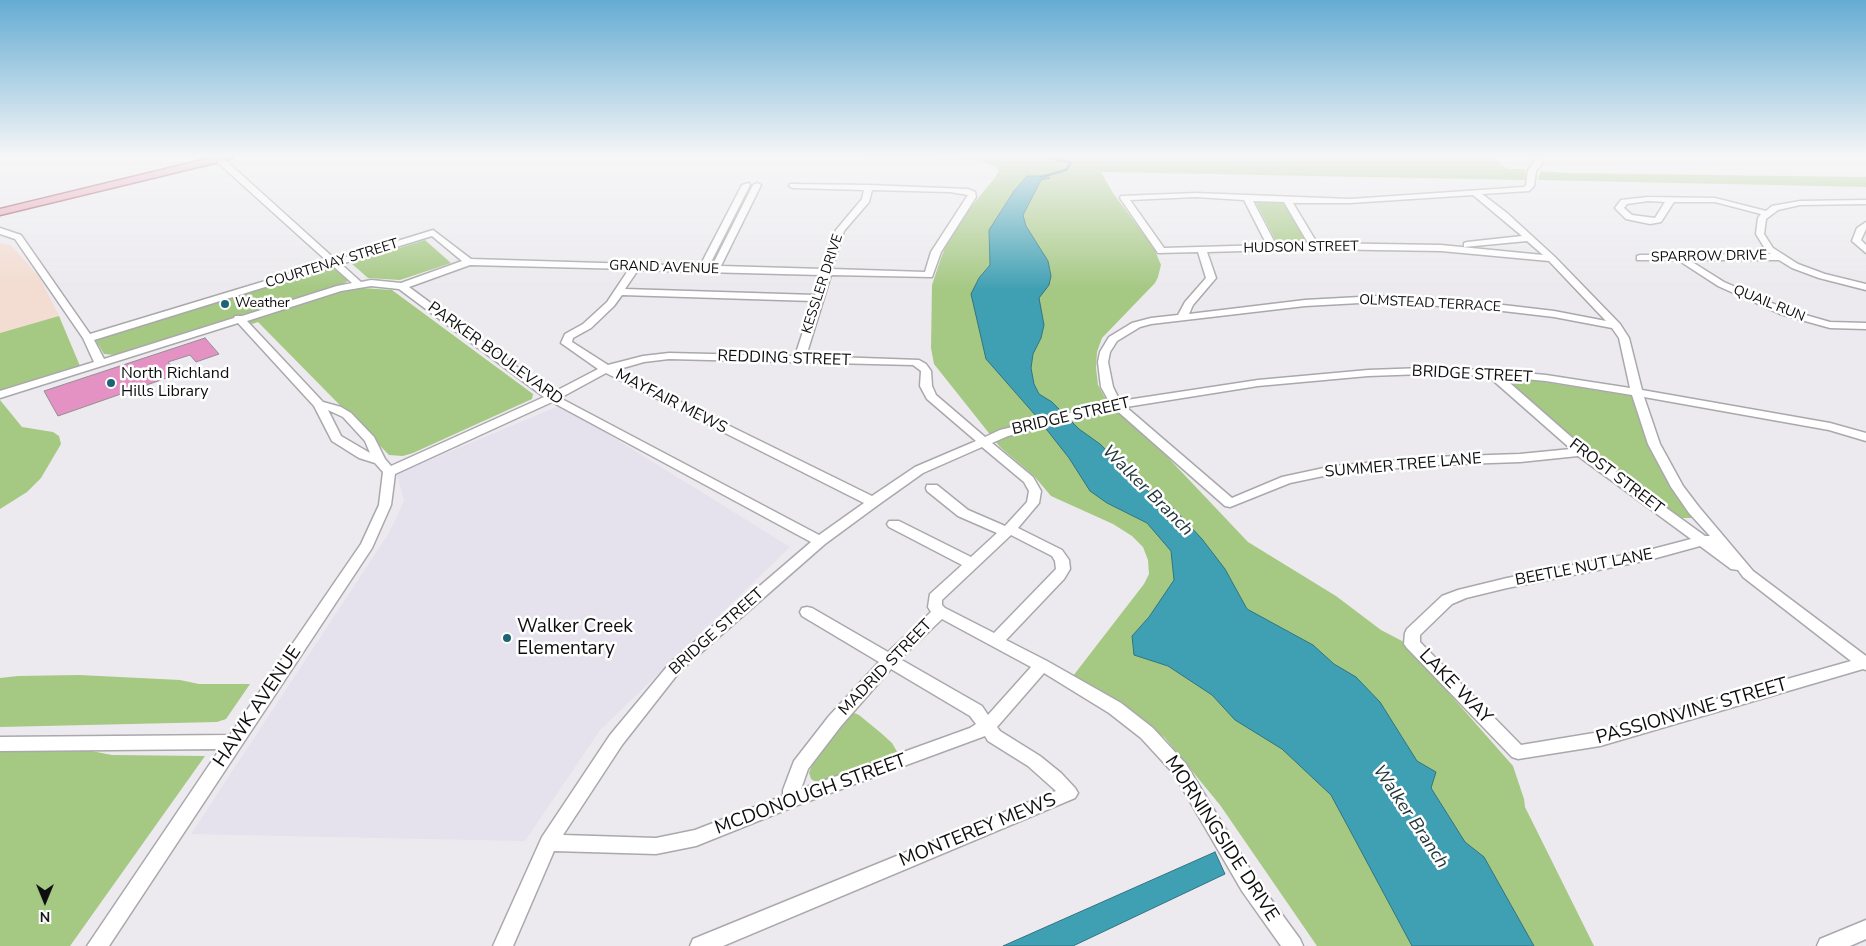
<!DOCTYPE html>
<html>
<head>
<meta charset="utf-8">
<style>
  body { margin:0 }
  #map { position:relative; width:1866px; height:946px; overflow:hidden; background:#eceaee; font-family:"Nunito Sans",sans-serif }
  canvas { display:block }
  .north { position:absolute; left:20px; top:876px; width:50px; height:50px; -webkit-text-stroke:4px #fff; paint-order:stroke; rotate:180deg; font-size:14px; font-weight:700; line-height:20px; text-align:center; color:#0e0e0f }
  .north::after { content:''; display:block; margin:auto; width:18px; height:22px; background:#0e0e0f; clip-path:polygon(50% 0,100% 100%,50% 72%,0 100%) }
</style>
</head>
<body>
<div id="map">
<canvas width="1866" height="946"></canvas>
<div class="north">N</div>
</div>
<script>
const ctx = document.querySelector('canvas').getContext('2d');
ctx.lineJoin = 'round';
function paint(path, color) {
  ctx.fillStyle = color;
  ctx.fill(path, 'evenodd');
}
function poly(rows) {
  const path = new Path2D();
  for (const r of rows) {
    path.moveTo(r[0], r[1]);
    for (let i = 2; i < r.length; i += 2) path.lineTo(r[i], r[i + 1]);
  }
  return path;
}
function stroke(path, color, width, dash) {
  ctx.strokeStyle = color;
  ctx.lineWidth = width;
  ctx.lineCap = dash ? 'butt' : 'round';
  ctx.setLineDash(dash || []);
  ctx.stroke(path);
}
function write(font, color, halo, rows, align = 'center') {
  ctx.font = font + ' "Nunito Sans",sans-serif';
  ctx.lineWidth = 5;
  ctx.setLineDash([]);
  ctx.textBaseline = 'middle';
  ctx.strokeStyle = halo;
  ctx.fillStyle = color;
  for (const [text, x, y, turn = 0] of rows) {
    ctx.save();
    ctx.translate(x, y);
    ctx.rotate((+turn || 0) * Math.PI / 180);
    ctx.textAlign = isNaN(turn) ? turn : align;
    if (halo) ctx.strokeText(text, 0, 0);
    ctx.fillText(text, 0, 0);
    ctx.restore();
  }
}
const commercial = poly([
  [0,243,11,245,40,278,59,316,0,333]
]);
const built = poly([
  [561,405,790,547,600,730,525,841,191,834,389,533,404,501,397,474]
]);
const green = poly([
  [857,157,1493,157,1507,169,1525,169,1526,180,1101,172,1113,193,1154,248,1161,265,1158,277,1155,283,1102,338,1097,352,1096,368,1098,385,1104,396,1157,446,1248,542,1336,596,1381,630,1404,642,1513,766,1524,799,1525,807,1594,946,1317,946,1220,805,1165,738,1128,707,1073,676,1144,584,1149,574,1148,560,1143,547,1132,536,1113,524,1051,496,1034,476,1000,447,934,364,931,348,932,285,941,258,947,243,966,213,993,180,999,171,998,169,996,166,975,160],
  [1541,171,1568,173,1866,177,1866,187,1538,180],
  [1258,202,1286,203,1310,245,1278,245,1256,203],
  [425,240,451,263,400,280,368,278,351,263],
  [328,267,334,268,348,281,339,286,123,353,115,355,104,354,96,341,100,337],
  [362,288,392,290,533,394,532,399,413,453,403,456,389,455,258,322,252,324,249,322,249,320,322,296],
  [59,316,80,366,0,391,0,333],
  [1508,380,1538,381,1632,396,1636,402,1650,449,1664,474,1695,518,1677,518,1600,462,1507,383],
  [0,400,22,427,53,432,59,436,61,444,41,478,27,492,0,509],
  [79,675,180,680,199,684,250,684,226,719,217,722,0,727,0,678,18,676],
  [852,712,859,715,881,733,892,743,899,755,826,783,817,783,811,779,809,773,812,765],
  [76,748,112,755,205,756,70,946,0,946,0,750]
]);
const water = poly([
  [1027,176,1044,176,1050,178,1041,180,1023,215,1026,226,1048,261,1051,276,1049,285,1039,298,1044,325,1041,338,1033,354,1031,368,1034,384,1039,394,1052,402,1079,429,1100,444,1150,493,1174,509,1202,539,1225,569,1247,609,1313,645,1334,664,1356,677,1380,702,1417,761,1436,772,1431,788,1465,842,1484,857,1534,946,1412,946,1331,795,1282,749,1235,720,1212,695,1168,666,1134,655,1132,636,1149,617,1174,580,1171,551,1147,523,1107,503,1090,491,1069,458,1036,416,986,359,971,294,979,278,990,265,989,230,1014,191,1027,176],
  [1215,852,1225,874,1073,946,1003,946,1215,852]
]);
const stream = poly([
  [1041,177,1066,170,1071,163,1048,157]
]);
const building = poly([
  [205,338,219,354,196,362,190,355,168,362,178,374,58,416,44,391,205,338]
]);
const minor = poly([
  [218,157,222,157,336,260,433,230,471,259,700,266,742,185,749,183,750,185,709,266,712,266,753,185,757,183,761,185,721,266,823,269,836,230,862,199,864,190,793,188,789,186,790,184,869,185,968,189,975,192,976,197,941,252,932,277,831,275,806,356,919,360,926,364,931,371,932,386,936,395,985,437,1000,430,1110,403,1101,387,1098,362,1100,352,1109,337,1132,323,1151,318,1178,315,1185,302,1206,278,1198,252,1158,253,1120,198,1121,196,1196,193,1350,199,1524,187,1526,185,1528,170,1534,163,1534,157,1542,157,1542,164,1536,171,1534,186,1529,191,1482,194,1507,213,1555,257,1620,324,1629,338,1642,390,1830,423,1866,433,1866,441,1829,430,1644,397,1660,444,1683,486,1699,507,1753,571,1866,656,1866,670,1863,669,1600,746,1518,759,1512,757,1407,648,1404,644,1405,633,1407,629,1442,596,1458,590,1507,578,1649,550,1691,539,1578,456,1520,462,1432,465,1333,474,1290,483,1230,507,1225,506,1115,409,1008,436,992,443,1033,477,1041,491,1039,503,1018,528,1062,550,1069,560,1070,569,1064,579,1006,640,1047,661,1121,703,1153,728,1186,764,1256,879,1300,939,1303,946,1281,946,1242,891,1174,774,1141,738,1109,713,1044,673,997,727,1000,731,1040,756,1061,773,1075,788,1078,793,1075,798,723,946,690,946,693,939,1056,791,1028,766,988,741,985,736,798,805,696,846,656,854,554,851,513,946,493,946,542,837,610,735,670,663,811,542,552,402,395,474,391,505,372,548,109,946,87,946,220,749,0,751,0,737,230,735,361,544,379,505,383,472,375,463,359,458,332,441,314,406,238,323,0,398,0,391,94,362,83,338,15,239,0,234,0,228,21,235,90,334,328,262,216,161,215,159,218,157],
  [872,190,950,192,968,195,931,252,925,272,832,269,844,231,869,202,872,190],
  [1473,195,1522,236,1467,242,1464,243,1464,247,1527,241,1543,255,1441,245,1317,243,1293,203,1350,203,1473,195],
  [1196,197,1244,200,1267,245,1164,248,1130,200,1196,197],
  [1253,201,1284,202,1308,243,1276,245,1253,201],
  [432,236,462,261,401,283,371,280,361,282,341,264,432,236],
  [1314,249,1441,251,1549,261,1606,321,1554,311,1486,303,1378,296,1305,300,1189,314,1193,305,1216,278,1207,252,1314,249],
  [470,265,629,269,607,302,583,324,565,334,561,343,598,369,552,393,409,287,470,265],
  [333,266,352,283,337,286,242,316,235,316,234,318,104,359,94,340,333,266],
  [638,270,703,272,821,275,815,295,625,289,638,270],
  [371,286,399,289,544,397,391,466,385,459,374,437,351,413,341,407,323,402,247,321,341,291,371,286],
  [622,295,813,301,795,356,669,353,643,356,608,365,572,342,573,338,591,328,614,306,622,295],
  [1378,302,1486,309,1554,317,1612,328,1619,338,1630,388,1546,375,1491,370,1424,368,1368,370,1258,380,1120,401,1113,387,1108,362,1110,352,1117,341,1140,327,1151,324,1305,306,1378,302],
  [669,359,913,365,921,371,920,386,927,399,976,441,915,467,872,496,616,370,644,362,669,359],
  [606,373,864,503,819,535,560,398,606,373],
  [1424,374,1488,376,1571,449,1520,454,1432,457,1333,466,1282,477,1232,498,1126,407,1258,386,1368,376,1424,374],
  [1503,377,1546,381,1632,395,1648,444,1671,487,1689,513,1710,536,1705,536,1585,449,1503,377],
  [328,410,343,417,365,441,370,453,341,436,328,410],
  [982,447,1024,482,1029,491,1027,502,1005,526,968,510,937,485,927,485,926,488,927,491,958,516,997,533,971,557,899,521,889,521,887,524,889,527,962,565,930,594,928,607,931,612,888,652,812,608,807,607,802,608,800,612,802,616,879,662,829,716,794,761,783,790,783,796,695,830,656,838,563,835,622,745,680,671,825,544,878,505,923,473,982,447],
  [1011,535,1052,556,1055,561,1056,569,994,633,945,608,942,605,942,600,1011,535],
  [1700,546,1731,569,1738,570,1743,577,1851,661,1600,732,1521,745,1420,642,1420,635,1452,604,1466,598,1507,588,1649,560,1700,546],
  [942,619,1031,667,988,715,982,706,900,659,942,619],
  [891,669,970,716,976,724,970,728,801,789,808,769,841,726,891,669],
  [1648,197,1715,198,1766,211,1772,206,1800,201,1866,200,1866,204,1800,205,1778,210,1766,219,1764,234,1773,248,1798,264,1825,274,1866,284,1866,290,1819,278,1792,268,1779,260,1689,260,1724,282,1788,310,1830,322,1866,323,1866,329,1830,328,1780,314,1718,286,1678,260,1637,260,1637,256,1640,255,1771,254,1767,252,1756,234,1758,218,1761,214,1715,202,1674,202,1661,222,1650,224,1626,219,1615,208,1621,200,1648,197],
  [1648,201,1665,202,1655,218,1632,215,1624,208,1627,204,1648,201],
  [1866,222,1866,229,1861,240,1866,245,1866,253,1852,241,1857,228,1866,222],
  [1866,920,1866,939,1850,946,1817,946,1820,939,1866,920]
]);
const major = poly([
  [215,157,233,157,231,159,0,215,0,209,215,157]
]);
const markers = [
  [225,304,5,"#1c6373"],
  [111,383,5,"#1c6373"],
  [507,638,5,"#1c6373"]
];
const farStreetnames = [
  ["HUDSON STREET",1301,248,-1],
  ["SPARROW DRIVE",1709,257,-1],
  ["COURTENAY STREET",332,264,-17],
  ["GRAND AVENUE",664,268,2],
  ["KESSLER DRIVE",823,284,-72],
  ["OLMSTEAD TERRACE",1430,304,3],
  ["QUAIL RUN",1769,304,22]
];
const farPoinames = [
  ["Weather",235,304]
];
const streetNames = [
  ["PARKER BOULEVARD",495,354,36],
  ["REDDING STREET",784,359,2],
  ["BRIDGE STREET",1472,375,3],
  ["MAYFAIR MEWS",671,402,27],
  ["BRIDGE STREET",1071,417,-13],
  ["SUMMER TREE LANE",1403,466,-5],
  ["FROST STREET",1616,477,37],
  ["BEETLE NUT LANE",1584,568,-11],
  ["BRIDGE STREET",717,632,-42],
  ["MADRID STREET",886,668,-46]
];
const poiNames = [
  ["North Richland",121,374],
  ["Hills Library",121,392]
];
const waterNames = [
  ["Walker Branch",1147,491,45],
  ["Walker Branch",1410,817,56]
];
const nearPoinames = [
  ["Walker Creek",517,627],
  ["Elementary",517,649]
];
const nearStreetnames = [
  ["LAKE WAY",1455,687,46],
  ["HAWK AVENUE",258,707,-56],
  ["PASSIONVINE STREET",1692,712,-16],
  ["MCDONOUGH STREET",811,795,-20],
  ["MONTEREY MEWS",978,831,-22],
  ["MORNINGSIDE DRIVE",1221,839,57]
];
paint(commercial, '#f3dcd1');
paint(built, '#e5e1ed');
paint(green, '#a5c883');
paint(water, '#40a0b3');
stroke(water, '#317482', 1);
stroke(stream, '#317482', 2.5);
paint(building, '#e492c3');
stroke(building, '#928e90', 1);
stroke(minor, '#aaa8ac', 3);
stroke(major, '#924256', 3);
paint(minor, '#fff');
paint(major, '#e89eb1');
const sky = ctx.createLinearGradient(0, 0, 0, 289);
sky.addColorStop(0, '#65acd3');
sky.addColorStop(0.54, '#f6f6f7');
sky.addColorStop(1, '#f6f6f700');
ctx.fillStyle = sky;
ctx.fillRect(0, 0, 1866, 289);
for (const [x, y, r, color] of markers) {
  const dot = new Path2D();
  dot.arc(x, y, r, 0, 2 * Math.PI);
  ctx.fillStyle = color;
  ctx.fill(dot);
  stroke(dot, '#fff', 2);
}
write('14px', '#0e0e0f', '#fff', farStreetnames);
write('14px', '#0e0e0f', '#fff', farPoinames, 'left');
write('16px', '#0e0e0f', '#fff', streetNames);
write('16px', '#0e0e0f', '#fff', poiNames, 'left');
write('italic 18px', '#1e3439', '#fff', waterNames);
write('19px', '#0e0e0f', '#fff', nearPoinames, 'left');
write('19px', '#0e0e0f', '#fff', nearStreetnames);
</script>
</body>
</html>
